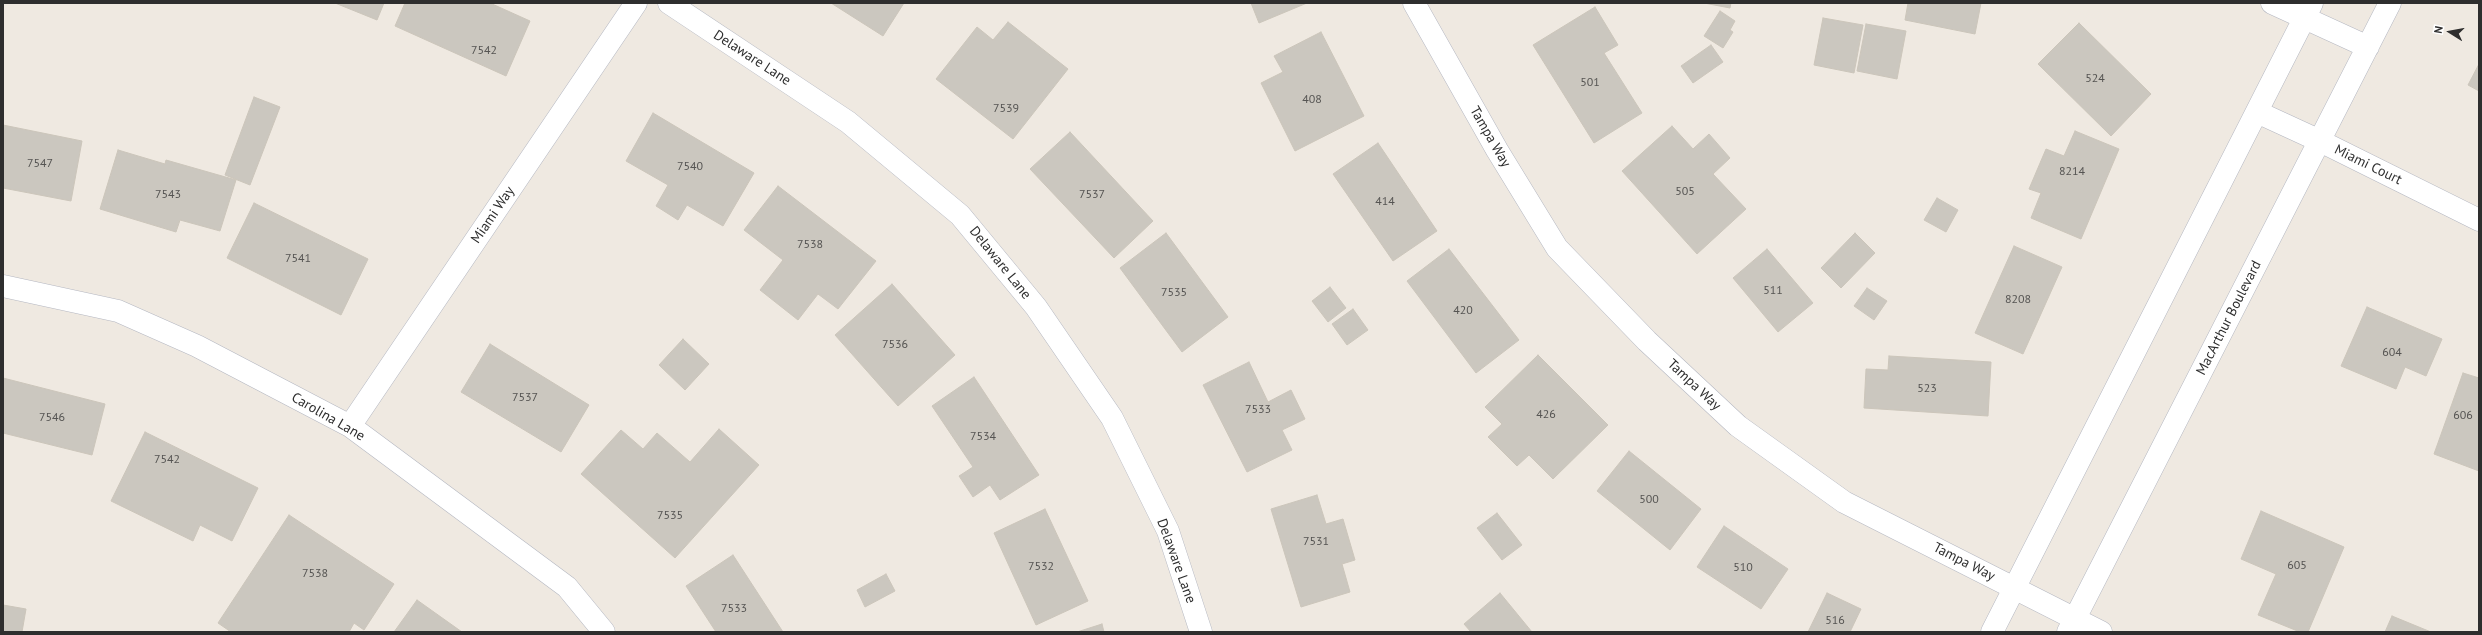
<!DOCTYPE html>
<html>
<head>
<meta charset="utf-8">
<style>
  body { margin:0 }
  #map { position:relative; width:2482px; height:635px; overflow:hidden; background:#efe9e1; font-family:"PT Sans",sans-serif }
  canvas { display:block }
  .frame { position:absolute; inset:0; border:4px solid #2e2e2e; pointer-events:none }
  .north { position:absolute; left:2430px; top:12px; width:40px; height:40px; -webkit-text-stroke:3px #fff; paint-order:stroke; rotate:281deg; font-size:11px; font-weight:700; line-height:16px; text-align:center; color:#2e2e2e }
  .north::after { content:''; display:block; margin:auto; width:14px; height:18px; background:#2e2e2e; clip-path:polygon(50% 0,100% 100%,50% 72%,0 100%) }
</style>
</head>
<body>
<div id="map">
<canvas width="2482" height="635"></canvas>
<div class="frame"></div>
<div class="north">N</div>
</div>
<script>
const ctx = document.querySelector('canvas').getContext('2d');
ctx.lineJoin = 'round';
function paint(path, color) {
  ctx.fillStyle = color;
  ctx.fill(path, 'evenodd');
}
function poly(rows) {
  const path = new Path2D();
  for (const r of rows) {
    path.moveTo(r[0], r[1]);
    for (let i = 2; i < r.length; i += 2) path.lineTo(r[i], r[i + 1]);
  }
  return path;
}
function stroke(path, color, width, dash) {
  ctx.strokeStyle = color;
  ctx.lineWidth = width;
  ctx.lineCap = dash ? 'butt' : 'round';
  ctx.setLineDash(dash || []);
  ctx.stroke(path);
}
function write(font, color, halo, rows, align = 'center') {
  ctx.font = font + ' "PT Sans",sans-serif';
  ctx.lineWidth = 4;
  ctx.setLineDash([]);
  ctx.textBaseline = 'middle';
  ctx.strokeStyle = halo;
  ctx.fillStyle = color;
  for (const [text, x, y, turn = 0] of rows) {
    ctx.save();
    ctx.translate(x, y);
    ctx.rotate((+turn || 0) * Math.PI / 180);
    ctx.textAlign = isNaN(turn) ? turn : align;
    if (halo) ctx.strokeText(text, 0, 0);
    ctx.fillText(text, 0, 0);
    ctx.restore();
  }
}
const building = poly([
  [335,3,384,3,377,20,335,3],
  [405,3,490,3,530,21,506,76,395,26,405,3],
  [831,3,904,3,883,36,831,3],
  [1251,3,1307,3,1259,23,1251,3],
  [1704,3,1731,3,1730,8,1704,3],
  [1908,3,1981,3,1975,34,1905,20,1908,3],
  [1595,7,1618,45,1604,53,1642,113,1594,143,1533,45,1595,7],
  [1720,11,1735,21,1730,30,1733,32,1723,48,1704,36,1720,11],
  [1823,18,1863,25,1854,73,1814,65,1823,18],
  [1008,22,1068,69,1013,139,936,79,977,27,993,40,1008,22],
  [2079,23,2151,94,2111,136,2038,64,2079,23],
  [1866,24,1906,31,1897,79,1857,71,1866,24],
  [1321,32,1364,116,1295,151,1261,83,1283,72,1274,56,1321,32],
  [1711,45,1723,62,1693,83,1681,66,1711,45],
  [2479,64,2479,91,2468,85,2479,64],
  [254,97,280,107,250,185,225,175,254,97],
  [653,113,754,173,723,226,687,205,678,220,656,206,668,185,626,161,653,113],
  [3,125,82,141,71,201,3,188,3,125],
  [1672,126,1693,149,1709,134,1730,158,1713,174,1746,209,1697,254,1622,171,1672,126],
  [2075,131,2119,149,2081,239,2031,218,2041,193,2029,189,2046,149,2064,156,2075,131],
  [1070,132,1153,221,1114,258,1030,169,1070,132],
  [1378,143,1437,231,1393,261,1333,174,1378,143],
  [118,150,165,164,166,160,236,180,220,231,180,220,176,232,100,209,118,150],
  [778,186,876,261,838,309,818,294,798,320,760,290,783,260,744,230,778,186],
  [1937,198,1958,210,1946,232,1924,220,1937,198],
  [254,203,368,259,341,315,227,258,254,203],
  [1166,233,1228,317,1182,352,1120,268,1166,233],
  [1855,233,1875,253,1841,288,1821,268,1855,233],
  [2014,246,2062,267,2023,354,1975,333,2014,246],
  [1449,249,1519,340,1476,373,1407,281,1449,249],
  [1767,249,1813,303,1778,332,1733,278,1767,249],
  [892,284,955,355,898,406,835,335,892,284],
  [1330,287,1346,308,1328,322,1312,301,1330,287],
  [1867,288,1887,301,1874,320,1854,306,1867,288],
  [2367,307,2442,339,2426,376,2405,367,2396,389,2341,366,2367,307],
  [1353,309,1368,330,1347,345,1332,324,1353,309],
  [683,339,709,364,685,390,659,365,683,339],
  [490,344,589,405,561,452,461,392,490,344],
  [1538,355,1608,425,1553,479,1529,455,1517,466,1488,437,1502,424,1485,407,1538,355],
  [1889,356,1991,362,1988,416,1864,408,1866,369,1888,370,1889,356],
  [1249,362,1268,402,1291,390,1305,419,1282,430,1292,450,1247,472,1203,385,1249,362],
  [2463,373,2479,378,2479,471,2434,454,2463,373],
  [974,377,1039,475,1000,500,990,485,973,497,959,476,973,467,932,406,974,377],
  [3,378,105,404,92,455,3,433,3,378],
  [719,429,759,465,675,558,581,474,621,430,643,449,657,433,690,462,719,429],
  [145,432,258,488,232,541,200,525,193,541,111,501,145,432],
  [1629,451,1701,509,1670,550,1597,491,1629,451],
  [1317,495,1326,524,1343,519,1355,560,1342,564,1350,592,1301,607,1271,509,1317,495],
  [1045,509,1088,601,1036,625,994,533,1045,509],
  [2261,511,2344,547,2308,632,2300,632,2258,615,2276,574,2241,559,2261,511],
  [1497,513,1522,545,1502,560,1477,528,1497,513],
  [289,515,394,584,364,630,354,623,349,632,231,632,218,623,289,515],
  [1724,526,1788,569,1761,609,1697,567,1724,526],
  [733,555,783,632,716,632,686,586,733,555],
  [886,574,895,591,865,607,857,590,886,574],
  [1500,593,1532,632,1471,632,1464,624,1500,593],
  [1827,593,1861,609,1850,632,1808,632,1827,593],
  [417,600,462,632,394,632,417,600],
  [3,605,26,609,22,632,3,632,3,605],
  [2392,616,2431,632,2385,632,2392,616],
  [1102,624,1104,632,1077,632,1102,624]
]);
const minor = poly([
  [669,3,848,122,960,215,1036,307,1112,418,1168,531,1201,632],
  [1414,3,1497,150,1557,248,1647,341,1738,426,1844,502,2101,632],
  [2272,3,2368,47],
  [2257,112,2320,141,2479,220],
  [3,286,118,311,197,346,350,426,567,587,604,632],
  [350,426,636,3],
  [1992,632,2312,3],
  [2068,632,2390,3]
]);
const numberNames = [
  ["7542",484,51],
  ["524",2095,79],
  ["501",1590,83],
  ["408",1312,100],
  ["7539",1006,109],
  ["7547",40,164],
  ["7540",690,167],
  ["8214",2072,172],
  ["505",1685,192],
  ["7543",168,195],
  ["7537",1092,195],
  ["414",1385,202],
  ["7538",810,245],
  ["7541",298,259],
  ["511",1773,291],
  ["7535",1174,293],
  ["8208",2018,300],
  ["420",1463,311],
  ["7536",895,345],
  ["604",2392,353],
  ["523",1927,389],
  ["7537",525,398],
  ["7533",1258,410],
  ["426",1546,415],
  ["606",2463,416],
  ["7546",52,418],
  ["7534",983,437],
  ["7542",167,460],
  ["500",1649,500],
  ["7535",670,516],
  ["7531",1316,542],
  ["605",2297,566],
  ["7532",1041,567],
  ["510",1743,568],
  ["7538",315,574],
  ["7533",734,609],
  ["516",1835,621]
];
const streetNames = [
  ["Delaware Lane",752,58,33],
  ["Tampa Way",1490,137,60],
  ["Miami Court",2368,165,26],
  ["Miami Way",493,215,-56],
  ["Delaware Lane",1000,263,51],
  ["MacArthur Boulevard",2229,318,-63],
  ["Tampa Way",1694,385,43],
  ["Carolina Lane",328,417,30],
  ["Delaware Lane",1176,561,70],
  ["Tampa Way",1964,562,27]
];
paint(building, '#cbc7bf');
stroke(building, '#cbc5ba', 1);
stroke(minor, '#b4b7c1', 23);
stroke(minor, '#fff', 22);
write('12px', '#555452', null, numberNames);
write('14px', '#2e2e2e', '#fff', streetNames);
</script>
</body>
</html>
